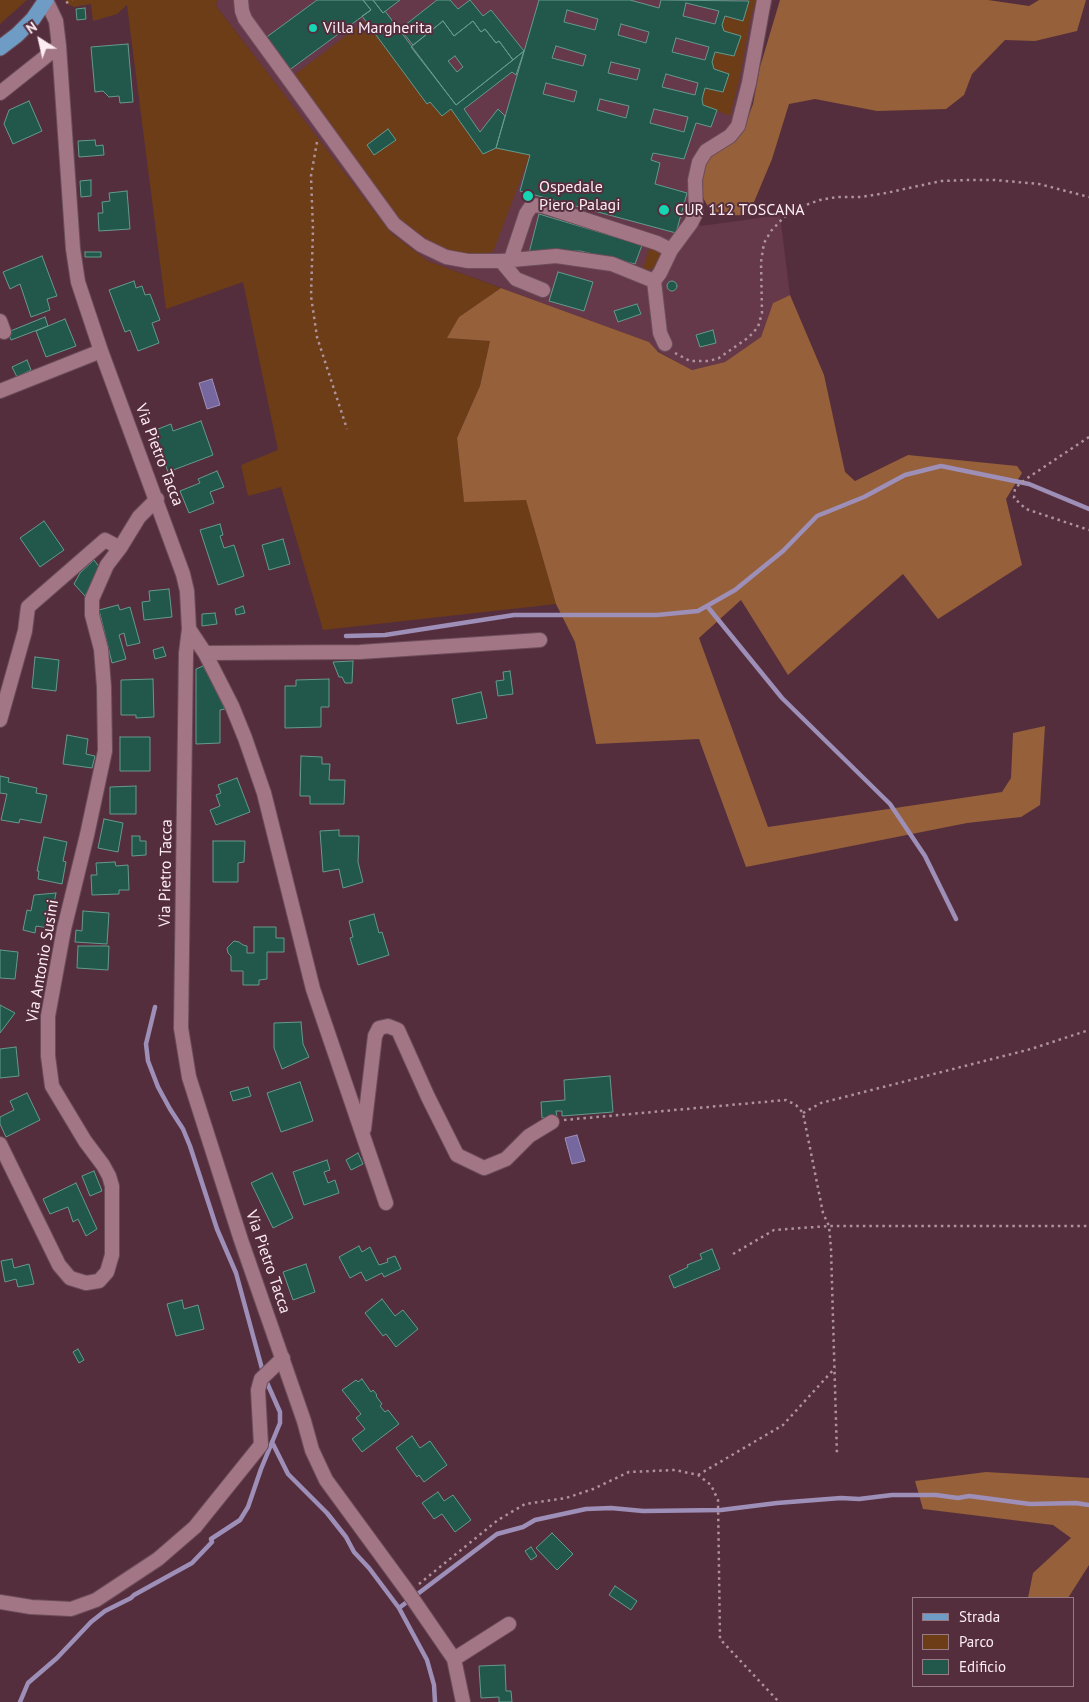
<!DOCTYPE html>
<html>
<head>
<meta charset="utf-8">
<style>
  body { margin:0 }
  #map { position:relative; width:1089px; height:1702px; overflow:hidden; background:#552e3d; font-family:"PT Sans",sans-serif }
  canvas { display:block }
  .legend { position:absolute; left:912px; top:1597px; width:162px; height:90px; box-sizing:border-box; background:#552e3d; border:1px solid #987a85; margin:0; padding:6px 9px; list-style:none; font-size:15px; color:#fdedf2 }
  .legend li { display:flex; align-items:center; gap:10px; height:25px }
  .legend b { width:25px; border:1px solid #987a85 }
  .north { position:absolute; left:15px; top:15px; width:50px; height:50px; -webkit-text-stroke:4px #552e3d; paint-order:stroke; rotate:325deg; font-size:14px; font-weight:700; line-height:20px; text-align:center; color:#fdedf2 }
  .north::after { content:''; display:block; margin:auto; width:18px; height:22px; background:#fdedf2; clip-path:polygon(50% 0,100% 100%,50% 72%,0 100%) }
</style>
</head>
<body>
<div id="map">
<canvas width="1089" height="1702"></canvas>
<ul class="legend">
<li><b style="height:6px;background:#6e9cc4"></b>Strada</li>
<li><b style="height:14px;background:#6d3d18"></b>Parco</li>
<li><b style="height:14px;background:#22584b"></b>Edificio</li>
</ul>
<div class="north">N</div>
</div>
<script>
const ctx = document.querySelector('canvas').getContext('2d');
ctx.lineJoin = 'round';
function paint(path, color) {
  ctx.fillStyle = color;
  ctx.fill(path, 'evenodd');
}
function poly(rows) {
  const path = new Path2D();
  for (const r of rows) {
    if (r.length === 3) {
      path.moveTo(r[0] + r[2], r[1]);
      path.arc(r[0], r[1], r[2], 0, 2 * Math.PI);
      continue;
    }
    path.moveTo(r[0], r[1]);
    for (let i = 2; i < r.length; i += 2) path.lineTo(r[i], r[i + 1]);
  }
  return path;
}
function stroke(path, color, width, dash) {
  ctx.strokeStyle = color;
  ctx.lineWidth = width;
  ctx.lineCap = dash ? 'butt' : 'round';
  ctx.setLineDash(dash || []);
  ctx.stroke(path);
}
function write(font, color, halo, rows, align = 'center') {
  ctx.font = font + ' "PT Sans",sans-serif';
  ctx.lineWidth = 4;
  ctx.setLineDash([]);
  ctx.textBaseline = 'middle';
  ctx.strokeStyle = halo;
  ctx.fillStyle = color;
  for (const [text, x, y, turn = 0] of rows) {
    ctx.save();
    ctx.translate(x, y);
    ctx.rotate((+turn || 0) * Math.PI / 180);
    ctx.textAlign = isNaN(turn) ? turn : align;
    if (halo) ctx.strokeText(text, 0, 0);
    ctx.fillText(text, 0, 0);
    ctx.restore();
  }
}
const built = poly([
  [217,0,773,0,739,132,690,213,701,226,780,215,790,295,773,303,761,337,725,362,692,370,654,349,649,342,428,261,391,233,216,6]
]);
const green = poly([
  [0,0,27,0,0,24],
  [66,0,217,0,216,6,391,233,428,261,501,288,459,317,448,338,490,341,480,386,457,438,464,501,526,499,556,604,323,630,281,487,248,496,241,465,278,450,243,282,166,309,127,5,117,14,93,21,91,4,74,7,66,3],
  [747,0,756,0,751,17,739,81,730,116,703,105,702,99,705,88,723,92,729,74,714,69,712,62,715,52,734,56,722,25,725,16,743,20,749,1],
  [365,21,427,104,430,102,442,116,451,109,483,154,496,148,530,155,493,252,465,256,446,251,397,220,293,76],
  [651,243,661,252,662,256,656,268,647,270,643,268]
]);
const forest = poly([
  [780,0,988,0,1029,6,1039,0,1086,0,1077,31,1035,41,1005,40,972,74,964,95,946,109,877,111,815,99,789,104,772,159,754,202,743,215,713,216,699,190,703,169,711,151,743,131,753,104,760,67],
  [501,288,649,342,658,352,692,370,725,362,761,337,773,303,790,295,824,375,845,472,855,481,908,455,1017,466,1022,473,1006,499,1022,565,938,619,903,574,788,675,741,600,699,638,768,827,1002,792,1011,778,1013,733,1045,726,1040,805,1021,817,967,823,746,867,699,739,596,744,575,642,556,604,526,500,464,502,457,438,480,386,490,341,447,338,459,317],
  [986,1472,1089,1478,1089,1565,1068,1598,1028,1598,1033,1573,1071,1538,1053,1525,923,1509,915,1481]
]);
const water = poly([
  [212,379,220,405,207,409,199,383,212,379],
  [577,1135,585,1161,572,1164,565,1138,577,1135]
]);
const stream = poly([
  [707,606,782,698,890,804,925,856,956,919],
  [346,636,385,635,514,615,657,615,698,611,735,590,783,551,817,516,864,497,905,475,941,466,1029,484,1089,509],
  [272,1442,288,1474,327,1513,346,1537,354,1552,369,1568,399,1608,427,1660,434,1685,435,1702],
  [399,1608,497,1534,523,1527,535,1520,586,1509,611,1508,643,1511,721,1510,777,1503,841,1498,859,1499,892,1495,936,1495,958,1498,969,1496,1030,1504,1076,1503,1089,1505],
  [20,1702,28,1683,57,1658,91,1622,105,1611,131,1598,134,1595,192,1563,212,1542,211,1539,240,1520,248,1507,261,1469,280,1423,280,1412,264,1376,236,1273,217,1229,190,1146,183,1129,170,1109,158,1087,148,1061,146,1044,155,1007]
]);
const building = poly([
  [317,0,363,0,371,10,288,71,264,39,317,0],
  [363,0,373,0,383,13,385,11,456,105,524,51,516,75,512,72,464,109,480,132,498,109,505,116,496,148,483,154,451,109,442,116,430,102,427,104,362,16,371,10,363,0],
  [373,0,400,0,383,13,373,0],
  [437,0,450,0,458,9,470,0,483,16,491,10,524,51,513,60,499,41,496,43,485,29,481,32,473,21,454,36,443,21,413,45,400,29,437,0],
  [539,0,630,0,659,8,661,0,749,1,743,21,725,16,722,25,724,31,741,36,734,56,715,52,712,62,714,69,729,74,723,92,705,88,702,99,703,105,717,110,711,127,696,123,684,159,653,153,651,160,660,163,655,184,687,193,676,233,520,191,530,155,496,148,539,0],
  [686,3,719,11,715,24,683,16,686,3],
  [567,10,598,19,595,30,564,22,567,10],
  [621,24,649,32,646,43,618,35,621,24],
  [676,38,709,47,705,60,672,52,676,38],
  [556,46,586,55,583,66,552,58,556,46],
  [611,62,640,69,637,80,608,73,611,62],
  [666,74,698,83,695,95,662,87,666,74],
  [546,83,577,91,574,102,543,94,546,83],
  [600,99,629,106,626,118,597,110,600,99],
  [654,109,688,117,684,132,650,123,654,109],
  [85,8,86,19,77,20,76,9,85,8],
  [443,21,454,36,473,21,481,32,485,29,496,43,499,41,513,60,456,105,411,47,443,21],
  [455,56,463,67,457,72,448,61,455,56],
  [128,44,133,102,120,103,119,96,109,97,103,91,95,92,91,47,128,44],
  [29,101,42,131,13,144,4,124,9,110,29,101],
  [388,129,396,140,374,155,367,145,388,129],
  [95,140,96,146,103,145,104,155,79,157,78,141,95,140],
  [91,180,91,196,81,197,80,181,91,180],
  [127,191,130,229,99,231,98,213,103,213,102,202,110,201,109,193,127,191],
  [539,214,642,245,635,264,580,251,529,253,539,214],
  [85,252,101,252,101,257,85,257,85,252],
  [42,256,57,296,47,299,50,310,31,317,20,284,10,289,3,272,42,256],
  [558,272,593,282,584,311,549,301,558,272],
  [672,286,5],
  [134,281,136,288,142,286,145,295,150,294,160,320,152,323,159,343,138,351,130,330,125,332,109,290,134,281],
  [637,304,641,314,618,322,614,311,637,304],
  [45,317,48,326,11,340,8,332,45,317],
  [65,319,76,346,46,357,36,331,65,319],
  [713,330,716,343,700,347,696,335,713,330],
  [27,360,31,370,17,377,12,367,27,360],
  [201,421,213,455,168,472,153,431,171,424,173,431,201,421],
  [217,471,224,487,210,492,214,503,189,513,180,491,200,483,198,479,217,471],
  [44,521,64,550,40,567,20,538,44,521],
  [220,524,223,535,220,536,224,548,234,545,244,576,218,585,200,530,220,524],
  [283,539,290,564,269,570,262,545,283,539],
  [94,560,100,568,85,596,74,584,80,573,94,560],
  [169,589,172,617,144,620,142,602,150,601,149,591,169,589],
  [118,605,120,610,130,607,140,643,127,646,124,633,119,635,126,659,112,663,99,610,118,605],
  [243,606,245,613,236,615,235,609,243,606],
  [215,613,217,624,202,626,202,614,215,613],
  [163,647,166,656,155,659,153,650,163,647],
  [35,657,59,660,56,691,32,688,35,657],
  [353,661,352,683,345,683,342,677,339,677,333,662,353,661],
  [203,666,209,676,225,709,220,710,220,743,196,744,196,669,203,666],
  [510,671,513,694,498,696,496,681,504,680,503,672,510,671],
  [153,679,154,717,136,718,136,715,121,715,121,680,153,679],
  [329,679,329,707,321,707,321,727,285,728,285,686,296,686,296,680,329,679],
  [481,692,487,718,457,724,452,699,481,692],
  [67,735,88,739,86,754,95,756,92,768,63,764,67,735],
  [120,737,150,737,150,771,120,771,120,737],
  [301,756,322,757,322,764,330,764,329,780,345,780,344,804,310,804,310,796,300,796,301,756],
  [0,776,9,778,8,782,37,788,36,793,47,795,41,823,20,819,19,823,1,820,7,794,0,793,0,776],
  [237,778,250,812,216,825,210,810,220,806,216,795,221,793,218,785,237,778],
  [136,786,136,814,110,814,110,787,136,786],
  [104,819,123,823,118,852,98,848,104,819],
  [339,830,339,836,359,836,358,862,363,882,343,888,339,869,323,872,320,831,339,830],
  [132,836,140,836,140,841,146,841,146,855,132,856,132,836],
  [44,837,67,842,63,861,66,862,62,884,38,879,39,871,37,871,44,837],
  [213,841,245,841,244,862,238,863,238,882,213,882,213,841],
  [115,862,116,866,128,865,129,890,119,890,119,894,92,895,91,875,97,875,96,863,115,862],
  [56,893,49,928,36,926,35,933,23,930,27,910,31,911,34,895,56,893],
  [83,911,109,913,107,944,75,942,76,930,82,931,83,911],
  [374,914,379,933,382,932,389,955,358,965,350,938,353,937,349,921,374,914],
  [254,927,276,927,276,938,284,938,284,952,267,952,267,979,259,980,259,985,243,985,243,971,231,971,231,956,228,953,227,948,234,941,239,942,243,945,247,946,247,953,254,953,254,927],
  [78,946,109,946,108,970,77,968,78,946],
  [0,950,18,952,15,979,0,978,0,950],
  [0,1005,15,1013,0,1033,0,1005],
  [301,1022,303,1044,309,1057,282,1069,274,1048,274,1023,301,1022],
  [16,1047,19,1076,0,1078,0,1049,16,1047],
  [610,1076,613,1112,562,1116,562,1111,556,1111,557,1117,542,1118,541,1102,565,1100,564,1080,610,1076],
  [300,1082,313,1121,281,1132,267,1093,300,1082],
  [248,1087,251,1096,233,1101,230,1092,248,1087],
  [27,1093,40,1120,6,1137,0,1124,0,1117,14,1110,10,1101,27,1093],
  [358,1153,363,1164,351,1170,346,1160,358,1153],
  [327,1160,330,1170,324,1172,328,1183,335,1180,339,1193,304,1205,293,1172,327,1160],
  [94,1171,102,1191,90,1196,82,1176,94,1171],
  [272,1173,293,1218,273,1228,251,1183,272,1173],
  [76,1183,97,1229,86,1236,78,1219,73,1222,68,1207,50,1214,43,1199,76,1183],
  [359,1246,362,1252,370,1247,379,1265,388,1262,387,1259,395,1256,401,1269,384,1277,382,1273,366,1281,361,1272,350,1278,339,1257,359,1246],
  [712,1249,720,1269,674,1288,669,1276,688,1267,687,1265,702,1259,700,1254,712,1249],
  [12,1259,14,1268,29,1264,34,1284,18,1287,16,1279,5,1282,1,1261,12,1259],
  [306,1264,315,1292,293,1300,283,1272,306,1264],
  [382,1299,395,1316,403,1310,418,1329,396,1347,386,1334,383,1336,365,1313,382,1299],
  [182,1300,184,1309,198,1305,204,1329,176,1336,167,1304,182,1300],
  [78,1349,84,1360,79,1363,73,1352,78,1349],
  [362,1379,371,1392,373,1390,377,1395,376,1396,382,1404,380,1406,385,1412,388,1410,399,1424,362,1452,352,1439,365,1429,356,1418,361,1414,342,1390,356,1380,358,1382,362,1379],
  [412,1436,420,1448,430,1441,447,1465,424,1482,419,1475,417,1477,396,1448,412,1436],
  [438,1492,444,1501,453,1495,471,1520,455,1532,442,1514,434,1519,422,1503,438,1492],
  [552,1533,573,1554,557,1570,536,1548,552,1533],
  [531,1547,537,1556,531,1560,525,1551,531,1547],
  [615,1586,637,1601,631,1610,609,1595,615,1586],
  [505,1665,506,1691,511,1691,512,1702,499,1702,499,1697,481,1698,479,1666,505,1665]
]);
const path = poly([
  [66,3,72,0],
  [317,142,311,176,313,230,311,296,317,337,347,429],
  [675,353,690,361,709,361,719,358,749,337,758,327,762,313,761,262,764,243,771,231,784,217,800,207,820,200,837,197,861,197,886,193,941,181,967,180,995,180,1039,184,1089,197],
  [1089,437,1026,479,1015,488,1014,498,1026,509,1089,530],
  [803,1113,821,1103,1031,1049,1089,1030],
  [564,1120,786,1100,796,1105,803,1113,823,1213,829,1226,831,1249,837,1456],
  [733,1254,774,1230,829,1226,1089,1226],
  [698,1475,783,1425,835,1368],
  [419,1584,498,1520,525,1504,566,1498,593,1489,629,1472,675,1470,698,1475,711,1485,718,1500,720,1639,779,1702]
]);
const minor = poly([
  [46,0,56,21,59,46,73,249,78,282,101,351,183,574,187,591,189,629,186,653,181,1028,189,1077,241,1240,304,1421,312,1450,326,1480,408,1592,454,1659,463,1702],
  [241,0,242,11,245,19,394,224,421,245,446,257,468,261,501,261,556,256,612,264,654,281,660,333,665,344],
  [0,93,59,46],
  [511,259,526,214,532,205,543,206,657,243,671,250],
  [501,261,516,279,543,290],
  [654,281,660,273,671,250,691,223,696,213,695,180,699,162,706,151,730,136,738,126,749,83,764,0],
  [0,321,4,332],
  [0,391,101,351],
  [189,629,205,653,232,706,245,738,264,793,313,989,386,1203],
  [205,653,360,652,540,640],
  [0,720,25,631,28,607,105,540,120,548],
  [364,1129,375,1036,379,1028,388,1026,398,1030,428,1097,457,1155,484,1168,506,1159,529,1136,552,1122],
  [0,1144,59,1265,70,1278,86,1283,99,1281,107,1272,112,1255,112,1186,109,1176,103,1165,85,1141,52,1086,48,1056,48,1016,64,929,87,835,105,751,104,687,101,649,92,615,92,599,107,565,120,548,139,517,157,499],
  [0,1602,31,1607,71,1609,96,1600,158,1559,195,1527,261,1445,258,1390,261,1379,283,1358],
  [454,1659,509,1624]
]);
const major = poly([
  [0,48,17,35,33,19,46,0]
]);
const markers = [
  [313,28,5,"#16d5b3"],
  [528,196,6,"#16d5b3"],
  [664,210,6,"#16d5b3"]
];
const poiNames = [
  ["Villa Margherita",323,28],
  ["Ospedale",539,187],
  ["Piero Palagi",539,205],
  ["CUR 112 TOSCANA",675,210]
];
const streetNames = [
  ["Via Pietro Tacca",159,455,69],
  ["Via Pietro Tacca",166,873,-89],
  ["Via Antonio Susini",43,961,-80],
  ["Via Pietro Tacca",268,1262,71]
];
paint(built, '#65384a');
paint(green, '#6d3d18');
paint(forest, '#95603a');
paint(water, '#76679f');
stroke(water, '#9e8fb8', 1);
stroke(stream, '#9e8fb8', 4.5);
paint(building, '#22584b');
stroke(building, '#649a8c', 1);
stroke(minor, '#6c4d5a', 16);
stroke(major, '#6c4d5a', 17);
stroke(path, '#ae939c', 2.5, [2.5, 4]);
stroke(minor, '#a37686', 14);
stroke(major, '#6e9cc4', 15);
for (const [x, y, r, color] of markers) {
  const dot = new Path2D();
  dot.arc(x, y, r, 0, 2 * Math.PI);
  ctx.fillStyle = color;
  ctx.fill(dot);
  stroke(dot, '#552e3d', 2);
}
write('16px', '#fdedf2', '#552e3d', poiNames, 'left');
write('16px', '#fdedf2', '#552e3d', streetNames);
</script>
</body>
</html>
